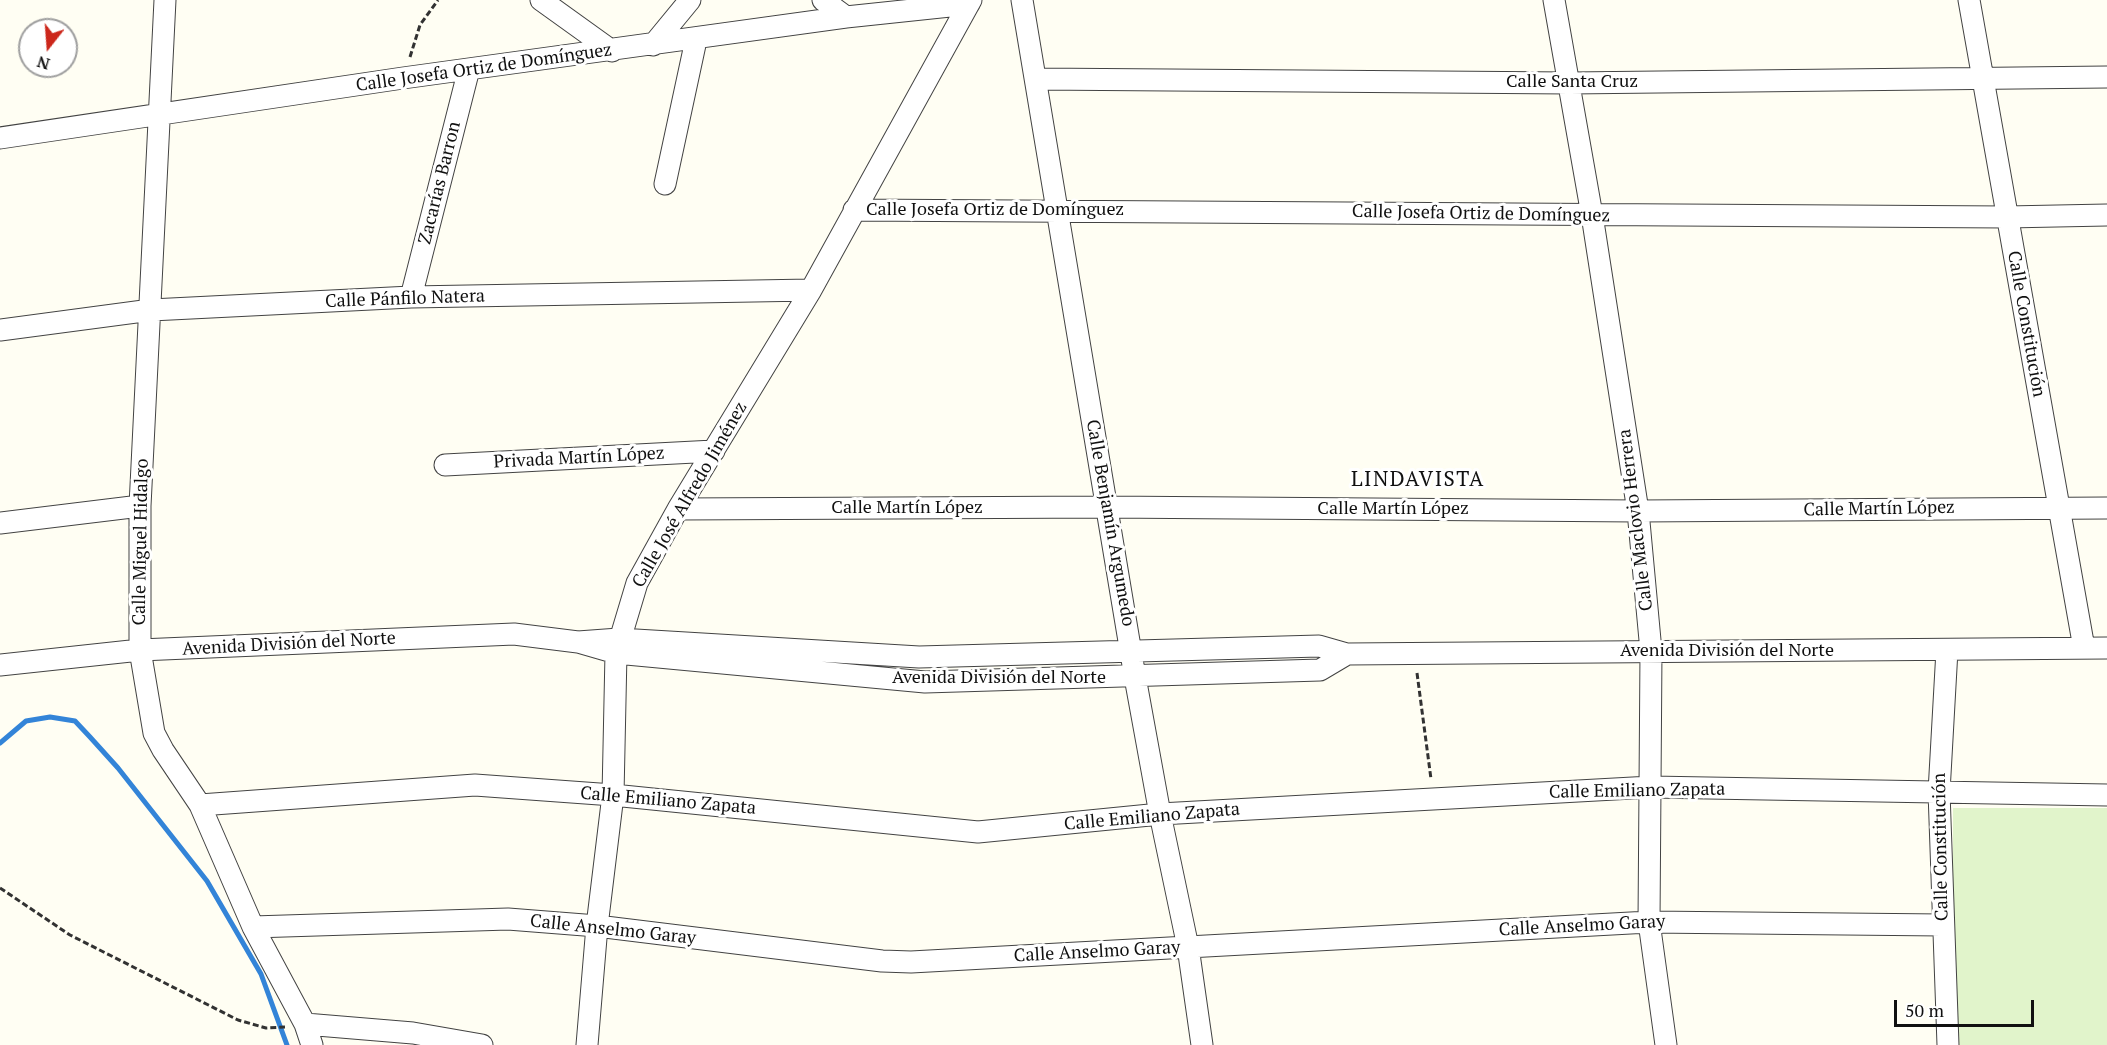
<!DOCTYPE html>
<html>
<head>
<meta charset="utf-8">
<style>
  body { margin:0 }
  #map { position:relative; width:2107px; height:1045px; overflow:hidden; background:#fffef3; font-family:"PT Serif",serif }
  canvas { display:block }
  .north { position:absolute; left:18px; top:18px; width:60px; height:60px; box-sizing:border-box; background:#fff; border:2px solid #9f9f9f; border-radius:50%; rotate:197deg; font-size:16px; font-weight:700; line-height:24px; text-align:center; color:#101010 }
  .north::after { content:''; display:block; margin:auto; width:21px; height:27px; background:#cc271b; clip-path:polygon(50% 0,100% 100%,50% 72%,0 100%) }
  .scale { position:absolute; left:1894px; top:1000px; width:140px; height:27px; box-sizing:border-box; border:3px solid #101010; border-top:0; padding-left:8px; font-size:18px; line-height:21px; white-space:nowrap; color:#101010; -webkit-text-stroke:4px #fff; paint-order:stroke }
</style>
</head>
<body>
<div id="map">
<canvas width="2107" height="1045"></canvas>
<div class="north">N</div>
<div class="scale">50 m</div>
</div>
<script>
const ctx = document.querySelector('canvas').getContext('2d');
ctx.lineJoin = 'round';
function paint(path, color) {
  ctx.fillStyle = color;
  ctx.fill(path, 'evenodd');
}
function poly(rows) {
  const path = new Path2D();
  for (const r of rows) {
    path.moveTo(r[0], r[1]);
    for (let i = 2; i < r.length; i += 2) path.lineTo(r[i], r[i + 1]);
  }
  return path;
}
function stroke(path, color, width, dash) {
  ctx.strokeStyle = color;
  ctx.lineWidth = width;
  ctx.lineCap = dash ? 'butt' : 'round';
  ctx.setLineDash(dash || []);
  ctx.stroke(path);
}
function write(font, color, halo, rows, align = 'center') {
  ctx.font = font + ' "PT Serif",serif';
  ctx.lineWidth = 6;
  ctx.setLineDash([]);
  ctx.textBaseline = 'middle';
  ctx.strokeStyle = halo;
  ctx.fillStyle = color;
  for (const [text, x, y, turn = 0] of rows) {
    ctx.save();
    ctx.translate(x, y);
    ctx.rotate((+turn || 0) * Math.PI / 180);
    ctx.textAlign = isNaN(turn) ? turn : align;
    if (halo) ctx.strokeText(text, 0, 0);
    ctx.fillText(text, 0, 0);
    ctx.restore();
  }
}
const pitch = poly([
  [1953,808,2107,808,2107,1045,1953,1045]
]);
const stream = poly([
  [0,743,26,721,50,717,75,721,90,737,118,768,207,881,261,974,287,1045]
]);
const path = poly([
  [410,57,420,25,438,0],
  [1417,673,1431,779],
  [0,888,70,935,238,1020,266,1028,285,1027]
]);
const street = poly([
  [165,0,140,506,140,650,154,733,163,750,200,805,253,927,305,1024,312,1045],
  [541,0,612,51],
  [823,0,846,17],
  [1022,0,1135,677,1160,814,1188,947,1202,1045],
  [1554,0,1592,215,1638,511,1651,651,1649,922,1666,1045],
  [1969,0,2084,648],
  [653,45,690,0],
  [1036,79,1570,83,2107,77],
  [0,138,403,78,846,17,969,4],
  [665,184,696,40],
  [854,210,2007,217,2107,215],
  [411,297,469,69],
  [0,330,151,310,411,297,811,290],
  [445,465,714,451],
  [678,509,1106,507,1638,511,2107,508],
  [0,523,140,506],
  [578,642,619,639,919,657,1319,646,1347,654,2107,648],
  [1947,650,1939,792,1948,1045],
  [0,665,140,650,514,634,578,642,616,653,925,682,1320,670,1347,654],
  [200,805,475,785,613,795,978,832,1160,814,1651,787,2107,795],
  [253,927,508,919,597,926,882,961,911,962,1649,922,1942,925],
  [305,1024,413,1033,482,1045],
  [587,1045,597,926,613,795,616,653,637,583,678,509,811,290,971,0]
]);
const streetNames = [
  ["Calle Josefa Ortiz de Domínguez",484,68,-8],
  ["Calle Santa Cruz",1572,82],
  ["Zacarías Barron",440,183,-76],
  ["Calle Josefa Ortiz de Domínguez",995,210],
  ["Calle Josefa Ortiz de Domínguez",1481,214,1],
  ["Calle Pánfilo Natera",405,299,-2],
  ["Calle Constitución",2026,324,80],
  ["Privada Martín López",579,458,-3],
  ["Calle José Alfredo Jiménez",690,495,-60],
  ["Calle Martín López",907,508],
  ["Calle Martín López",1393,509],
  ["Calle Martín López",1879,509,-1],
  ["Calle Maclovio Herrera",1636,520,-97],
  ["Calle Benjamín Argumedo",1110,523,80],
  ["Calle Miguel Hidalgo",141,542,-89],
  ["Avenida División del Norte",289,644,-3],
  ["Avenida División del Norte",1727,651],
  ["Avenida División del Norte",999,678],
  ["Calle Emiliano Zapata",1637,791,-1],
  ["Calle Emiliano Zapata",668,801,5],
  ["Calle Emiliano Zapata",1152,817,-5],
  ["Calle Constitución",1941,847,-91],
  ["Calle Anselmo Garay",1582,926,-3],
  ["Calle Anselmo Garay",613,930,6],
  ["Calle Anselmo Garay",1097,952,-3]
];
const quarterNames = [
  ["LINDAVISTA",1418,480]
];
paint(pitch, '#e1f4cb');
stroke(stream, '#3384d8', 5);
stroke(street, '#434343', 23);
stroke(path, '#323232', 3, [6, 3]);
stroke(street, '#fff', 21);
write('18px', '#101010', '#fff', streetNames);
ctx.letterSpacing = '1.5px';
write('21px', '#101010', '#fff', quarterNames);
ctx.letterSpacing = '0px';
</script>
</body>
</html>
